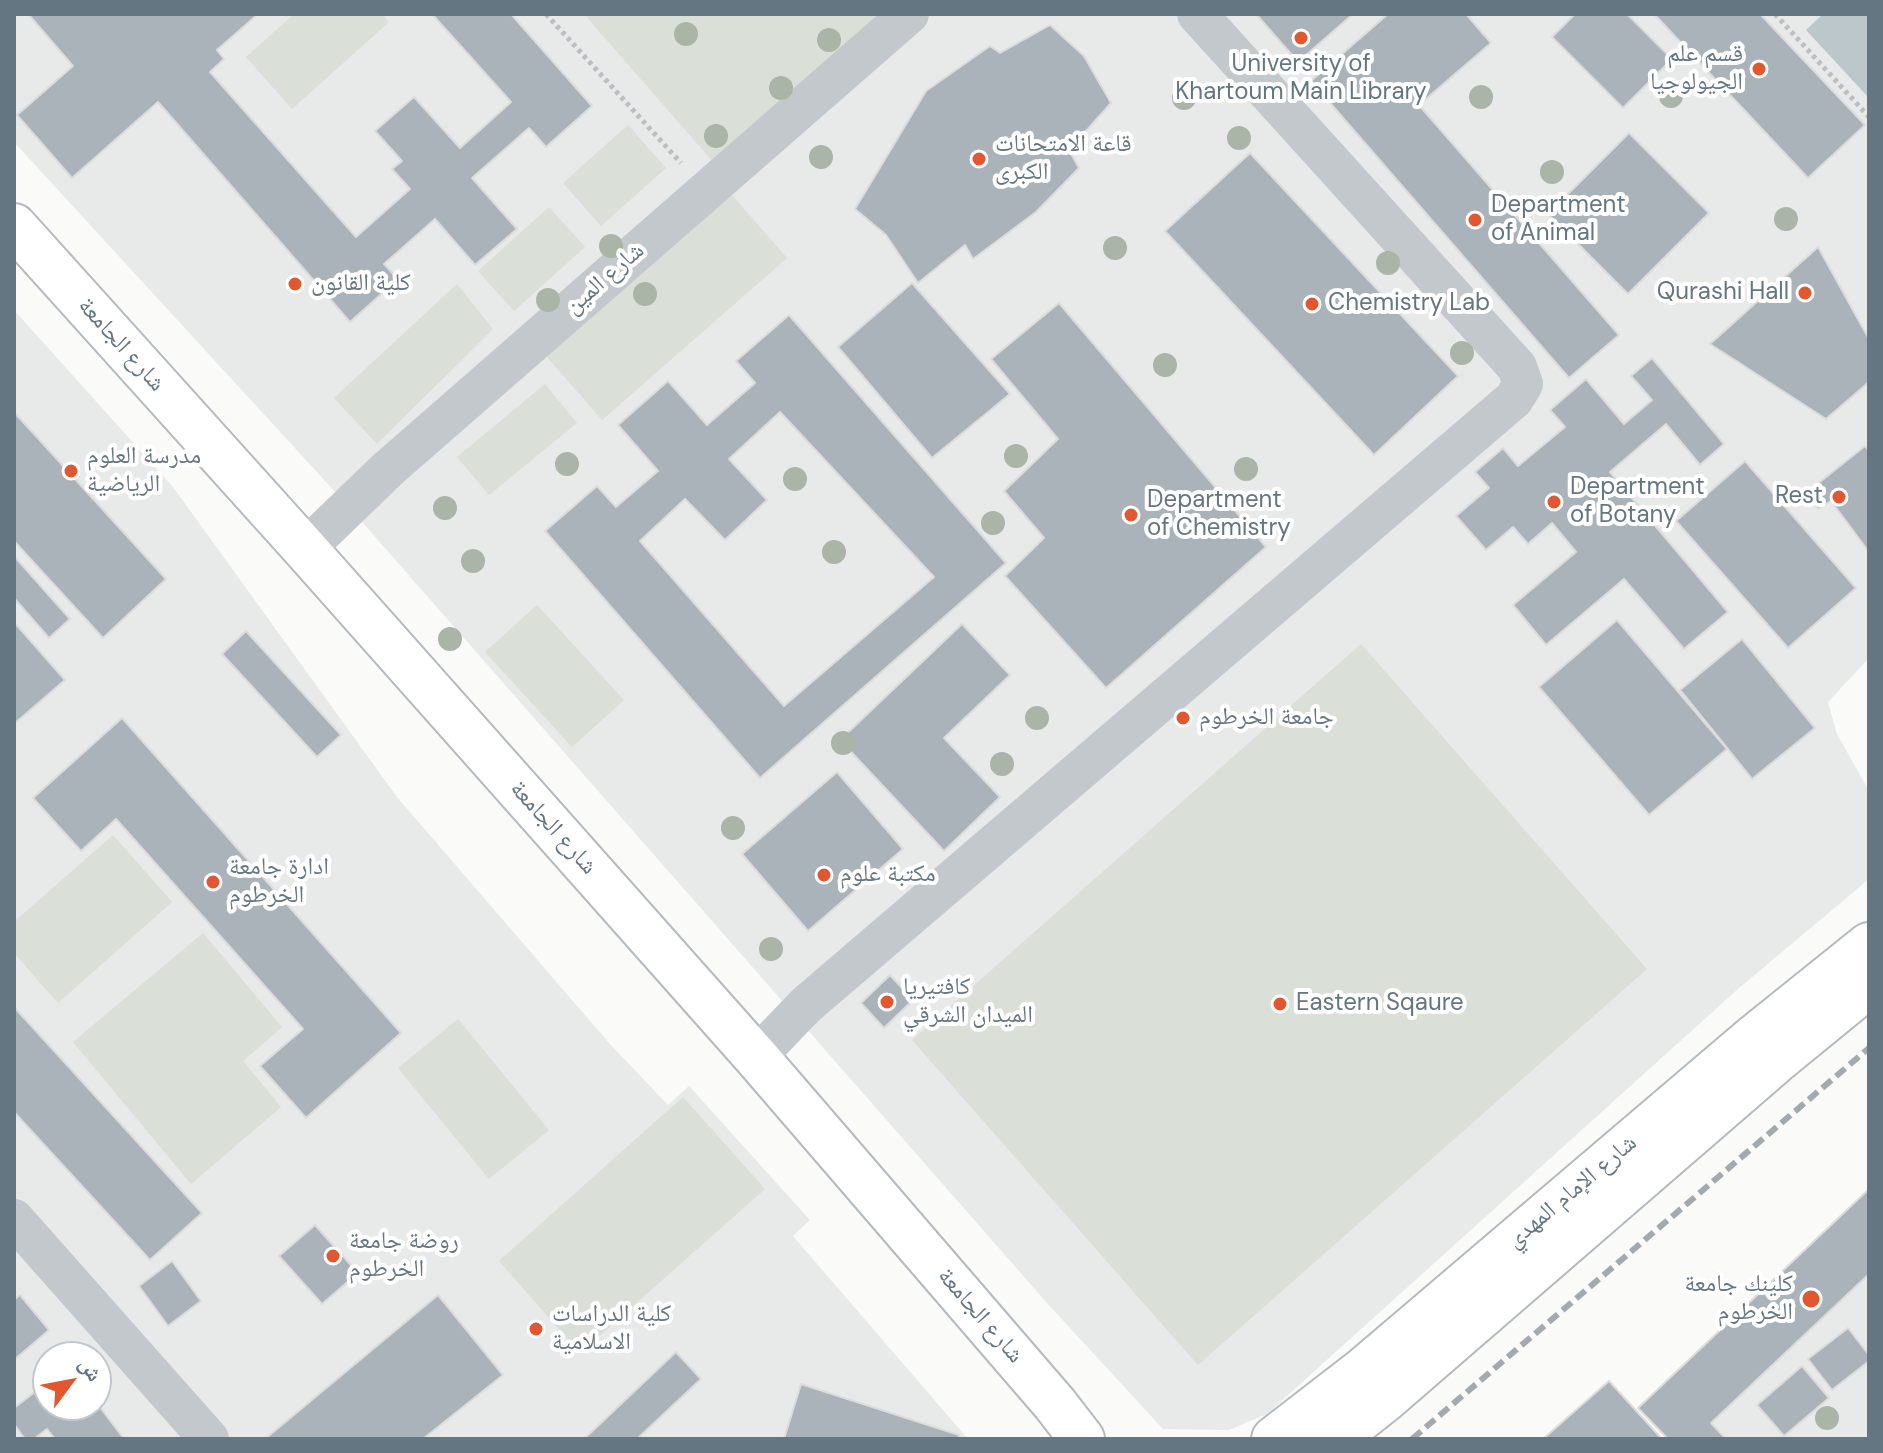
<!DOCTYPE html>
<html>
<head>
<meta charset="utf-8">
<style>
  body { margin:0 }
  #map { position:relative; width:1883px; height:1453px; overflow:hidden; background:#fafaf8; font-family:"DM Sans","Noto Naskh Arabic",sans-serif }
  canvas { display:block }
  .frame { position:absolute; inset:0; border:16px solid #657683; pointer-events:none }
  .north { position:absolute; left:32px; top:1341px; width:80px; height:80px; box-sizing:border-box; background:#fff; border:2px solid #c1c8cd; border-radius:50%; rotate:58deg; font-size:22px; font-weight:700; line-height:32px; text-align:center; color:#657683 }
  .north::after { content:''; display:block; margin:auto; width:28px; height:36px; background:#e4572e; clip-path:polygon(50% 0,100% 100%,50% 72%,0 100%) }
</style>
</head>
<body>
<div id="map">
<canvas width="1883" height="1453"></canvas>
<div class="frame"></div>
<div class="north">ش</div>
</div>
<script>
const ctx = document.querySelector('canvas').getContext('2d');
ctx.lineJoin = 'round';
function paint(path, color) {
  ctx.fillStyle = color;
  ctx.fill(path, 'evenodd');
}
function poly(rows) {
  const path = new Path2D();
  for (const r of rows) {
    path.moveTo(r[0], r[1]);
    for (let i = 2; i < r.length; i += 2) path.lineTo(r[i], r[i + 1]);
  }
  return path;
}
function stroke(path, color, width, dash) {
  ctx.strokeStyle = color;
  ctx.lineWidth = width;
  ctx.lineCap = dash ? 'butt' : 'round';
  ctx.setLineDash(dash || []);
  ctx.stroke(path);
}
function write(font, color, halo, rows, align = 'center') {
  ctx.font = font + ' "DM Sans","Noto Naskh Arabic",sans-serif';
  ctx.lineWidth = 8;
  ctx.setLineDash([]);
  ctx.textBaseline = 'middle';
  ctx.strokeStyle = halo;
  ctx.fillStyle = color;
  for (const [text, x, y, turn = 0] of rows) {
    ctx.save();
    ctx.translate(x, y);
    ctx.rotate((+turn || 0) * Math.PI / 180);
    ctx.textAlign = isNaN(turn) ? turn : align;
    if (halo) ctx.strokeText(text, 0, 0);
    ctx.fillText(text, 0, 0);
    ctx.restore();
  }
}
const built = poly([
  [14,14,1869,14,1869,658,1828,702,1837,734,1869,791,1869,879,1738,989,1267,1414,1229,1430,1163,1429,1047,1303,349,507,14,142],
  [14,310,173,487,397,797,609,1043,668,1105,689,1086,810,1220,793,1236,968,1439,14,1439],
  [48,1357,96,1357,96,1405,48,1405],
  [1869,1189,1869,1439,1668,1439,1638,1408]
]);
const green = poly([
  [294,14,382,14,389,22,292,109,246,57],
  [584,14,889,14,714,163],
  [628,125,666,168,601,226,563,183],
  [725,187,787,258,602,420,540,349],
  [549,207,585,247,514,311,478,271],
  [457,284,493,329,377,444,334,398],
  [545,384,577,423,489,495,457,457],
  [537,605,624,700,572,747,485,652],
  [1361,644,1647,969,1198,1365,912,1040],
  [113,835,172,902,58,1003,14,953,14,922],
  [203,933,282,1027,243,1061,281,1107,191,1184,73,1042],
  [458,1019,549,1130,489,1179,398,1068],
  [683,1097,765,1189,580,1353,499,1261]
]);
const water = poly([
  [1823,14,1869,14,1869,98,1806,30]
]);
const building = poly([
  [28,14,258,14,217,50,224,59,210,72,356,237,410,189,392,169,402,161,375,131,414,97,460,148,511,102,432,14,511,14,592,106,546,147,529,128,472,178,517,229,475,265,435,219,384,264,398,279,350,322,158,102,72,178,17,115,73,66,28,14],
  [1256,14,1353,14,1298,62,1256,14],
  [1388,14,1466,14,1491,43,1419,105,1619,335,1569,378,1311,81,1388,14],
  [1575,14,1627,14,1672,59,1623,108,1552,37,1575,14],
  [1654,14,1760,14,1865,125,1808,178,1654,14],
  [1050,25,1084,56,1111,103,1069,150,1079,168,1036,212,973,259,965,245,918,283,886,235,855,209,926,91,990,46,1000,53,1050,25],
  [1629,133,1709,213,1628,294,1548,214,1629,133],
  [1250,153,1458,376,1374,455,1165,231,1250,153],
  [1818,247,1869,339,1869,382,1826,419,1710,344,1818,247],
  [912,283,1010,394,932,458,838,347,912,283],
  [1059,303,1266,547,1106,688,1005,576,1044,538,1004,491,1058,439,991,359,1059,303],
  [789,315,1006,563,760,778,545,531,597,486,616,507,658,471,618,425,668,381,707,425,755,383,736,361,789,315],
  [780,412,934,577,784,706,640,541,685,499,725,540,767,500,729,459,780,412],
  [1652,358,1724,444,1700,465,1666,424,1610,472,1728,612,1684,649,1624,579,1546,645,1513,605,1576,552,1552,523,1528,544,1513,527,1486,550,1456,516,1489,488,1475,472,1503,448,1518,466,1565,427,1550,410,1586,379,1624,424,1652,400,1631,376,1652,358],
  [14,412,166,579,103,638,14,541,14,412],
  [1865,446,1869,451,1869,552,1831,501,1818,509,1806,493,1865,446],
  [1745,461,1856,588,1788,648,1676,521,1745,461],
  [14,556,70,619,49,638,14,598,14,556],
  [1617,620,1727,749,1649,815,1539,687,1617,620],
  [14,622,65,680,14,724,14,622],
  [962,624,1010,675,944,738,1000,797,944,851,840,740,962,624],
  [246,631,341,735,317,757,222,654,246,631],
  [1742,639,1815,728,1752,779,1680,690,1742,639],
  [122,718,401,1033,306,1118,260,1066,303,1029,116,819,81,851,33,798,122,718],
  [837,772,903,849,808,931,742,854,837,772],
  [890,975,913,1000,884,1028,861,1003,890,975],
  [14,1007,202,1213,150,1260,14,1112,14,1007],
  [1869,1189,1869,1274,1711,1423,1726,1439,1668,1439,1638,1408,1869,1189],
  [315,1225,358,1273,322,1304,279,1256,315,1225],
  [172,1261,201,1301,168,1326,139,1286,172,1261],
  [20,1295,49,1330,14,1360,14,1300,20,1295],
  [438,1295,503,1375,423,1439,265,1439,438,1295],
  [1848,1328,1869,1355,1869,1361,1832,1390,1808,1359,1848,1328],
  [676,1352,701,1379,637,1439,584,1439,676,1352],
  [1802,1366,1829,1398,1784,1436,1757,1405,1802,1366],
  [1609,1381,1662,1439,1543,1439,1609,1381],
  [48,1382,48,1405,96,1405,96,1402,124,1439,55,1439,47,1429,34,1439,25,1439,14,1424,14,1408,48,1382],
  [801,1384,959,1435,958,1439,784,1439,801,1384]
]);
const path = poly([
  [546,14,681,163],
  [1775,14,1869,117]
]);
const minor = poly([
  [305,549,388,469,909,14],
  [756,1057,806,1005,1514,399,1523,384,1517,367,1197,14],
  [14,1219,209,1439]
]);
const major = poly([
  [14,226,305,549,756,1057,1055,1404,1082,1439],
  [1274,1439,1362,1371,1752,1039,1869,945],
  [1335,1439,1383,1401,1776,1061,1869,985]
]);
const rail = poly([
  [1412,1439,1869,1048]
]);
const trees = [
  [686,34],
  [829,40],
  [781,88],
  [1671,96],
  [1481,97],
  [1184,98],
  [716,136],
  [1239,138],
  [821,157],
  [1552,172],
  [1786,219],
  [611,246],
  [1115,248],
  [1388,263],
  [645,294],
  [548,300],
  [1462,353],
  [1165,365],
  [1016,456],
  [567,464],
  [1246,469],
  [795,479],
  [445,508],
  [993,523],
  [834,552],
  [473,561],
  [450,639],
  [1037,718],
  [843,743],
  [1002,764],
  [733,828],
  [771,949],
  [1827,1418]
];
const markers = [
  [1301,38,8,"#e4572e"],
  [1759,69,8,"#e4572e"],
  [979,159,8,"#e4572e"],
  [1475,220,8,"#e4572e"],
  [295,284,8,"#e4572e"],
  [1805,293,8,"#e4572e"],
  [1312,304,8,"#e4572e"],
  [71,471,8,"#e4572e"],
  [1839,497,8,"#e4572e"],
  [1554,502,8,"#e4572e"],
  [1131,515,8,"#e4572e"],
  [1183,718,8,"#e4572e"],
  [824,875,8,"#e4572e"],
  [213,882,8,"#e4572e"],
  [887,1002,8,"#e4572e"],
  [1280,1004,8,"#e4572e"],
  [333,1256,8,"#e4572e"],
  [1811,1299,10,"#e4572e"],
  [536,1329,8,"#e4572e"]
];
const poiNames = [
  ["قسم علم",1743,55,"right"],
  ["الجيولوجيا",1743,83,"right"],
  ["University of",1301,65,"center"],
  ["Khartoum Main Library",1301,93,"center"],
  ["قاعة الامتحانات",995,145],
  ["الكبرى",995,173],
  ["Department",1491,206],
  ["of Animal",1491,234],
  ["كلية القانون",311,284],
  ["Qurashi Hall",1789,293,"right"],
  ["Chemistry Lab",1328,304],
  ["مدرسة العلوم",87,457],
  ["الرياضية",87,485],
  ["Department",1570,488],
  ["of Botany",1570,516],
  ["Rest",1823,497,"right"],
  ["Department",1147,501],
  ["of Chemistry",1147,529],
  ["جامعة الخرطوم",1199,718],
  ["ادارة جامعة",229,868],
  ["الخرطوم",229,896],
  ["مكتبة علوم",840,875],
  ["كافتيريا",903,988],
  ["الميدان الشرقي",903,1016],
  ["Eastern Sqaure",1296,1004],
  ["روضة جامعة",349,1242],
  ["الخرطوم",349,1270],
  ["كلينك جامعة",1793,1285,"right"],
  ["الخرطوم",1793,1313,"right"],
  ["كلية الدراسات",552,1315],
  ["الاسلامية",552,1343]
];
const streetNames = [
  ["شارع المين",605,279,-41],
  ["شارع الجامعة",121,345,48],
  ["شارع الجامعة",553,828,48],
  ["شارع الإمام المهدي",1572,1192,-40],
  ["شارع الجامعة",980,1316,49]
];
paint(built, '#e8e9e9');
paint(green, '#dadfd7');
paint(water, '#bbc7cb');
paint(building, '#aab3b9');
stroke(building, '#dcdcda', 2);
stroke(major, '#b5babe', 48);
stroke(path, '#bbbfc2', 5, [4, 4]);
stroke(minor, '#c3c8cc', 40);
stroke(major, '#fff', 44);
stroke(rail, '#a2aab0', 6, [12, 6]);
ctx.fillStyle = '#aab4a7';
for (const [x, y] of trees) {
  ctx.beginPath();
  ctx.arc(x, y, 12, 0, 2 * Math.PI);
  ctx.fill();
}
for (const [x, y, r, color] of markers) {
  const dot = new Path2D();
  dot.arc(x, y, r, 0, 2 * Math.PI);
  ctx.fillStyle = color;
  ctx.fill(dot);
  stroke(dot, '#fff', 3);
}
write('24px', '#657683', '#fff', poiNames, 'left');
write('24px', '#657683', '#fff', streetNames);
</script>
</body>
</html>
